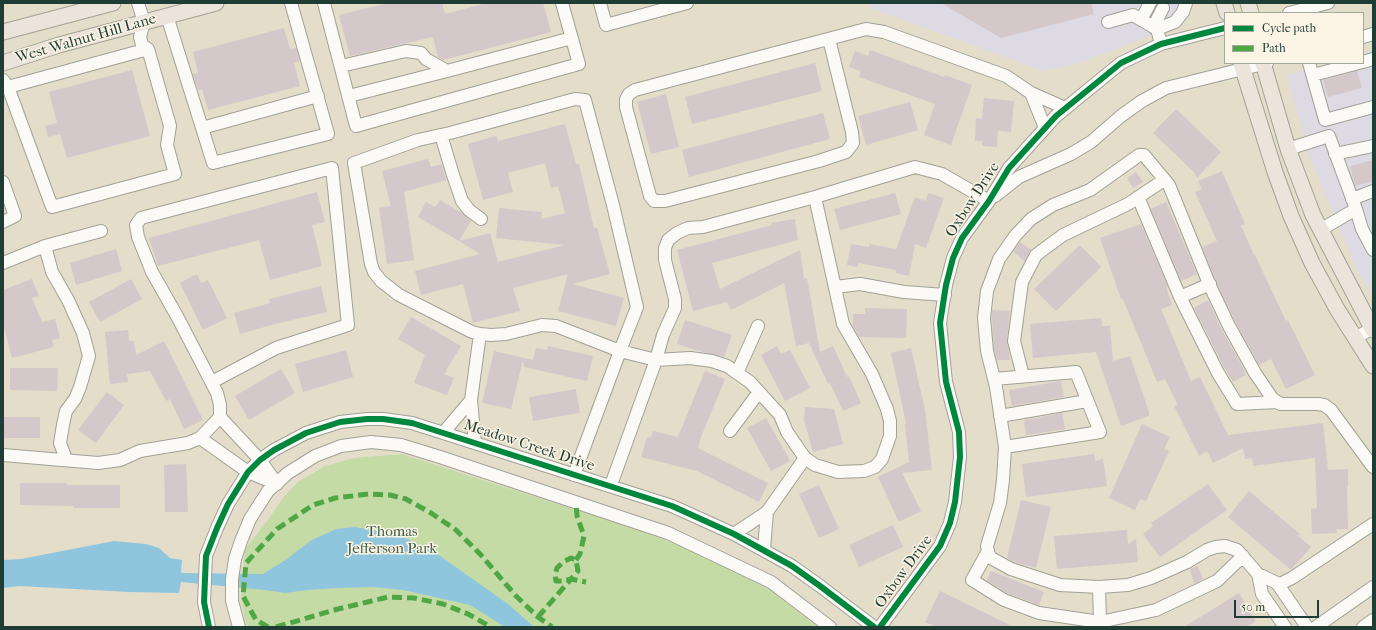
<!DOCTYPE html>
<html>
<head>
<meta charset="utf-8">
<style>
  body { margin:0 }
  #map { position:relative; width:1376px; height:630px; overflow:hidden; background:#e4ddca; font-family:"IM FELL French Canon",serif }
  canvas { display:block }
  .frame { position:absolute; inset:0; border:4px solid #1f3d34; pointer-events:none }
  .legend { position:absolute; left:1224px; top:12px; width:140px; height:52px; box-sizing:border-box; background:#fcf5e5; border:1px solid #a4ab9e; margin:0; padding:5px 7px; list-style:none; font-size:12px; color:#1f3d34 }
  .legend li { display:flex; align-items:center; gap:8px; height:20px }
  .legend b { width:20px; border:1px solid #a4ab9e }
  .scale { position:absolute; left:1234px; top:600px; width:85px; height:18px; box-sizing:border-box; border:2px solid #1f3d34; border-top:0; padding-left:5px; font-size:12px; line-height:14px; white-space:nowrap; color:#1f3d34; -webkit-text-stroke:3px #fcf5e5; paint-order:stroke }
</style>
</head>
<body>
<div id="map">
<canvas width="1376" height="630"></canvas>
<div class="frame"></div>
<ul class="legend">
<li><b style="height:5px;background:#00873e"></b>Cycle path</li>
<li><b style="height:5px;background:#4fa644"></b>Path</li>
</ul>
<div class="scale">50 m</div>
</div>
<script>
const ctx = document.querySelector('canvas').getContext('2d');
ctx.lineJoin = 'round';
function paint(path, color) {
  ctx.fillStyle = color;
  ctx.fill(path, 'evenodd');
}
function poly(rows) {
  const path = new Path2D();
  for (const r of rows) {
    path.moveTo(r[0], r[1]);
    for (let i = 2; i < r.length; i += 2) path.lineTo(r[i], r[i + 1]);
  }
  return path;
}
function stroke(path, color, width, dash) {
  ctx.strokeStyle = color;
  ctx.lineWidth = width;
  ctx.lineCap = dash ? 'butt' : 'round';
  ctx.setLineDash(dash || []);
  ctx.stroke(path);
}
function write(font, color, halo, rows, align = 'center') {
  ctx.font = font + ' "IM FELL French Canon",serif';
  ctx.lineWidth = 3;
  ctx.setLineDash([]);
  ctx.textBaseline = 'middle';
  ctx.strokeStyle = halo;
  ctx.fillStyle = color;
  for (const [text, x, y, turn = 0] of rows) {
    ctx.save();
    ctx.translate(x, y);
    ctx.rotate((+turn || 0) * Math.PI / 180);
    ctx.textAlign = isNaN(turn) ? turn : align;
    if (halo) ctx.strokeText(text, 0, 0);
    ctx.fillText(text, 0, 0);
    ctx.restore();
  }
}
const built = poly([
  [869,3,1191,3,1190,13,1184,23,1076,64,1044,71,870,8],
  [1373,50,1373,294,1360,276,1310,159,1287,75,1328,63,1363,63,1363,53]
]);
const green = poly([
  [402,454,604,519,668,541,722,565,769,589,817,627,248,627,245,619,241,599,245,549,268,520,285,495,298,482,325,466,354,458]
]);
const water = poly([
  [355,527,399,535,436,553,508,604,534,627,505,627,470,605,403,590,373,587,338,588,307,590,285,593,265,590,181,582,179,593,129,592,20,586,3,588,3,560,21,559,114,541,146,544,159,548,170,558,182,560,181,573,263,574,287,559,310,541,336,529]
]);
const building = poly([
  [388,3,442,3,445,14,487,3,543,3,551,32,443,60,438,57,433,37,350,56,339,15],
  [941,3,1091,3,1094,14,1001,38],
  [284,28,290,49,296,48,300,61,294,63,300,86,208,110,202,89,198,90,193,74,198,73,193,52],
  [870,50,944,77,945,75,972,85,951,145,924,135,935,104,859,77,861,71,849,67,855,51,868,56],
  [815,63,822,91,692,124,685,97],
  [132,70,150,136,67,158,60,134,48,137,45,126,57,123,49,92],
  [1357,71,1362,88,1328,97,1323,80],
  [666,94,679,147,651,154,637,102],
  [984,98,1014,101,1011,132,998,131,997,147,982,146,982,141,975,141,976,118,982,119],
  [910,102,918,130,866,145,858,116],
  [1176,109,1221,152,1197,178,1194,172,1153,133],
  [823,113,830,139,689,177,682,150],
  [565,124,576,164,579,164,594,228,597,228,610,274,572,284,624,298,616,326,558,311,568,274,513,288,520,311,473,323,463,284,421,295,415,271,480,254,459,241,490,233,498,262,565,245,496,238,499,208,542,212,541,219,565,213,558,186,551,188,545,163,508,173,513,192,483,200,468,144,496,136,498,141],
  [428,159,431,167,442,164,446,180,404,192,414,260,387,264,379,208,391,206,382,171],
  [1373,160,1373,181,1355,186,1350,166],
  [1222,171,1245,224,1241,226,1254,255,1255,255,1286,321,1288,320,1315,375,1286,389,1271,359,1259,365,1236,323,1217,284,1202,247,1217,241,1195,192,1202,189,1198,181],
  [1136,172,1143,182,1133,188,1127,178],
  [317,192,325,222,312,225,322,266,270,280,259,240,158,266,149,238],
  [895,193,901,214,840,230,834,209],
  [928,193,944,198,926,248,915,244,909,276,896,273,896,270,858,263,858,267,847,265,851,244,869,247,869,244,896,249,915,197,926,201],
  [440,200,462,213,471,221,459,241,418,217,426,202,435,207],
  [1166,202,1197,274,1181,281,1151,209],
  [795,219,798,240,712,263,720,289,800,250,804,279,807,278,820,352,833,346,847,377,849,376,861,403,843,411,830,383,828,384,809,343,796,346,784,283,731,310,727,302,693,311,677,250,772,225,771,223],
  [1141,224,1168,287,1166,287,1172,305,1161,309,1191,381,1200,377,1228,435,1323,423,1328,470,1348,469,1348,486,1347,486,1348,529,1336,529,1337,533,1312,534,1311,509,1317,508,1315,458,1253,466,1252,458,1245,459,1243,448,1213,463,1207,451,1199,456,1174,406,1178,405,1165,379,1157,382,1123,299,1121,299,1100,238],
  [1020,242,1031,250,1025,261,1013,252],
  [1080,245,1101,267,1056,311,1034,289],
  [116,249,122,271,76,285,70,263],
  [197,274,201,283,208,280,227,318,203,330,180,283],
  [32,279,39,296,32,298,42,322,55,319,60,338,52,340,54,347,12,358,3,323,3,290],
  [131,279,142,299,100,322,89,302],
  [321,286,327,312,275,324,240,334,234,313,270,303,269,299],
  [1208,300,1222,330,1245,371,1244,372,1246,375,1233,382,1225,369,1194,308],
  [865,308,907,309,906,338,859,337,853,326,853,314,865,314],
  [992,310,1010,311,1007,340,1010,360,997,360,994,350,992,318],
  [411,317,461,346,444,374,454,378,447,395,414,383,425,355,398,339],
  [1101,318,1102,326,1110,326,1113,361,1130,356,1149,412,1149,416,1121,426,1096,352,1033,358,1030,324],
  [685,320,732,335,724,357,703,352,677,344],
  [128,330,129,341,134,341,136,355,164,341,203,420,184,429,170,399,166,401,150,371,127,374,128,382,110,384,105,332],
  [548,346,593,356,587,381,524,367,523,360,511,409,482,403,494,351,533,360,536,348,547,350],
  [777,346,781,354,790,350,810,388,785,401,761,355],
  [911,348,925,410,932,470,902,473,921,511,899,522,878,477,909,462,905,424,906,423,891,353],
  [346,350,353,377,303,392,295,364],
  [10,368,58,368,57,391,10,390],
  [281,369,295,393,249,420,235,396],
  [705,371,725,379,701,437,698,448,768,483,759,502,697,471,641,457,647,437,651,438,653,431,678,437],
  [1061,381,1064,397,1012,406,1009,390],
  [576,389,580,413,533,421,529,397],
  [107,392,124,405,96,443,78,430],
  [805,407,834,409,843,444,813,452,804,420],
  [1062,413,1065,429,1026,435,1024,420],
  [3,417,40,417,40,438,3,438],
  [766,418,790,461,771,471,747,428],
  [1142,424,1170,437,1164,449,1169,451,1146,501,1140,499,1135,510,1109,498],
  [1094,454,1095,461,1103,459,1107,486,1026,497,1022,464],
  [186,464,188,512,165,512,164,465],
  [20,483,67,483,67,485,120,485,120,508,73,508,73,506,20,505],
  [1208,484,1227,510,1160,557,1143,534,1153,526,1151,523],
  [819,485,839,529,819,538,799,494],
  [1249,491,1301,535,1297,535,1311,547,1291,570,1228,517],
  [1021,500,1051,507,1036,568,1014,562,1007,558],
  [893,525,903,547,859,567,849,545],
  [1127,530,1128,544,1136,539,1138,562,1057,569,1054,536],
  [1198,566,1203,579,1194,584,1190,569],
  [991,571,1044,592,1039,605,1007,593,987,580],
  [940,591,1014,627,936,627,925,622],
  [1239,593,1256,621,1247,627,1184,627]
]);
const minor = poly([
  [324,3,356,126,579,64,562,3],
  [600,3,606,25,687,3],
  [1289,13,1328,3],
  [167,16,213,163,328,134,291,3],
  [1141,20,1150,3],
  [1108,22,1133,15,1157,29],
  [1153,27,1163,8],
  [1363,37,1373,34],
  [829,39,852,132,853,143,846,152,819,161,665,201,654,201,650,196,626,107,626,99,629,94,635,90,866,29,884,32,1006,76,1031,93,1065,108],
  [1161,44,1157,29,1175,22,1183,12,1186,3],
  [1363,62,1373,59],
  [1309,63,1325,120,1373,107],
  [341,66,406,51,421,53,426,59,447,71,572,38],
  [1313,75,1359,63],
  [3,80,8,87,52,207,175,174,167,145,170,126,148,49,142,45,140,37,144,22,138,3],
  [8,87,148,49],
  [1031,93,1045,128],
  [349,96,447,71],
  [202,128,318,96],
  [441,135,453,175,462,201,469,210,481,219],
  [1288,149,1329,136,1356,209,1320,230],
  [1335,154,1373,146],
  [3,182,15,216,3,222],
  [995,196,1019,177,1071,154,1091,142,1121,116,1142,101,1166,88,1267,63],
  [1138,197,1180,297,1218,373,1237,404,1278,402],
  [1352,199,1373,191],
  [1356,209,1362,229,1373,250],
  [45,246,52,272,68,300,83,333,89,356,80,387,75,399,66,411,63,425,60,443,66,459],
  [3,263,45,246,101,231],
  [835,287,860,284,904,292,945,295],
  [1180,297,1210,284],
  [1355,338,1373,328],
  [737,373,758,326],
  [1023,376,1014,341,1022,282,1036,255,1063,235,1128,204,1164,180],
  [994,379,1076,372,1100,432,1005,447],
  [471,400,480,334],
  [1000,416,1087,401],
  [220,417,260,460,277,484],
  [730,431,759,392],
  [444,432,471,400,475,443],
  [200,438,248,472,277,484],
  [3,455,98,463,120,460,140,451,188,443,200,438,220,417,220,405,217,393,178,318,152,272,138,237,136,225,141,218,332,168,348,325,276,348,212,382],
  [574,475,620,351,637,307,613,205,585,100,575,99,450,133,418,140,354,163,371,264,374,272,381,281,399,295,472,332,480,334,491,335,506,334,542,325,556,326,620,351,656,360,690,358,712,361,727,366,750,382,780,415,787,432,805,458,815,465,838,472,864,471,875,467,882,459,890,436,890,421,887,409,872,374,843,324,815,197],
  [611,485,656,360,663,335,675,308,675,299,665,260,665,248,668,240,677,233,688,228,703,227,815,197,915,167,942,174,989,201],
  [734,534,767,512,805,458],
  [764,549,767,512],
  [988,551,972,580,1004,600,1039,613,1100,622,1156,610,1217,581,1243,556],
  [1258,574,1262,594,1285,627],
  [1278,585,1292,578,1373,524],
  [1099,587,1100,622],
  [209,627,204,602,206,556,217,528,228,504,248,472,260,460,274,450,306,433,340,422,367,419,383,419,412,423,672,506,734,534,792,566,820,586,874,627],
  [239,627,232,601,232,579,235,559,241,541,250,519,268,491,288,473,315,456,341,446,371,442,401,445,440,457,668,533,771,582,830,627],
  [880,627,940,546,950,523,955,502,960,457,959,432,946,382,940,323,946,285,953,258,962,238,989,201,1009,168,1056,116,1121,63,1161,44,1225,28],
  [1307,627,1277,583,1258,574,1237,550,1225,546,1216,547,1207,550,1187,562,1151,578,1128,585,1099,587,1060,585,1011,569,991,558,988,553,987,546,1000,503,1003,480,1005,447,996,387,987,351,984,318,987,291,999,259,1015,236,1031,219,1053,205,1090,190,1135,158,1139,155,1144,155,1169,185,1210,286,1229,326,1255,373,1272,398,1280,404,1318,404,1324,405,1331,410,1373,467],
  [1316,627,1373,587],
  [1363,627,1373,620]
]);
const major = poly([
  [1224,3,1227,13],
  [1248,3,1251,13],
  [3,32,113,3],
  [3,63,59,45,216,3],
  [1241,63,1275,172,1291,216,1312,263,1337,309,1373,366],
  [1263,63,1288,149,1313,215,1373,330]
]);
const quiet = poly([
  [576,560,580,554,584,536,577,516,576,503],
  [538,617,571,579,563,581,556,581,555,575,557,568,563,562,571,558,576,560,578,571,571,579,586,582],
  [268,627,256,620,243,596,246,563,277,529,313,505,335,498,369,494,390,495,406,499,431,513,456,530,481,555,516,596,538,617,552,627],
  [276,627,338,609,388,597,414,598,443,604,468,614,491,627]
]);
const cycleway = poly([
  [209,627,204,602,206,556,217,528,228,504,248,472,260,460,274,450,306,433,340,422,367,419,383,419,412,423,672,506,734,534,792,566,820,586,874,627],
  [880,627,940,546,950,523,955,502,960,457,959,432,946,382,940,323,946,285,953,258,962,238,989,201,1009,168,1056,116,1121,63,1161,44,1225,28]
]);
const streetNames = [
  ["West Walnut Hill Lane",86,39,-16],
  ["Oxbow Drive",973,200,-57],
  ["Meadow Creek Drive",529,446,18],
  ["Oxbow Drive",904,572,-54]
];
const parkNames = [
  ["Thomas",392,532],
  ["Jefferson Park",392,549]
];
paint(built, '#dddae3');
paint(green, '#c4dba6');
paint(water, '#90c5de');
paint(building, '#d4c8ca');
stroke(minor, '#a1a196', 14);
stroke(major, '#a1a196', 17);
stroke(minor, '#fbfaf7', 12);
stroke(major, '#ece4db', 15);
stroke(quiet, '#4fa644', 5, [10, 5]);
stroke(cycleway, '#00873e', 6);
write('15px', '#1f3d34', '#fcf5e5', streetNames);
write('15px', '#3b5c45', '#fcf5e5', parkNames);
</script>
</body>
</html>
